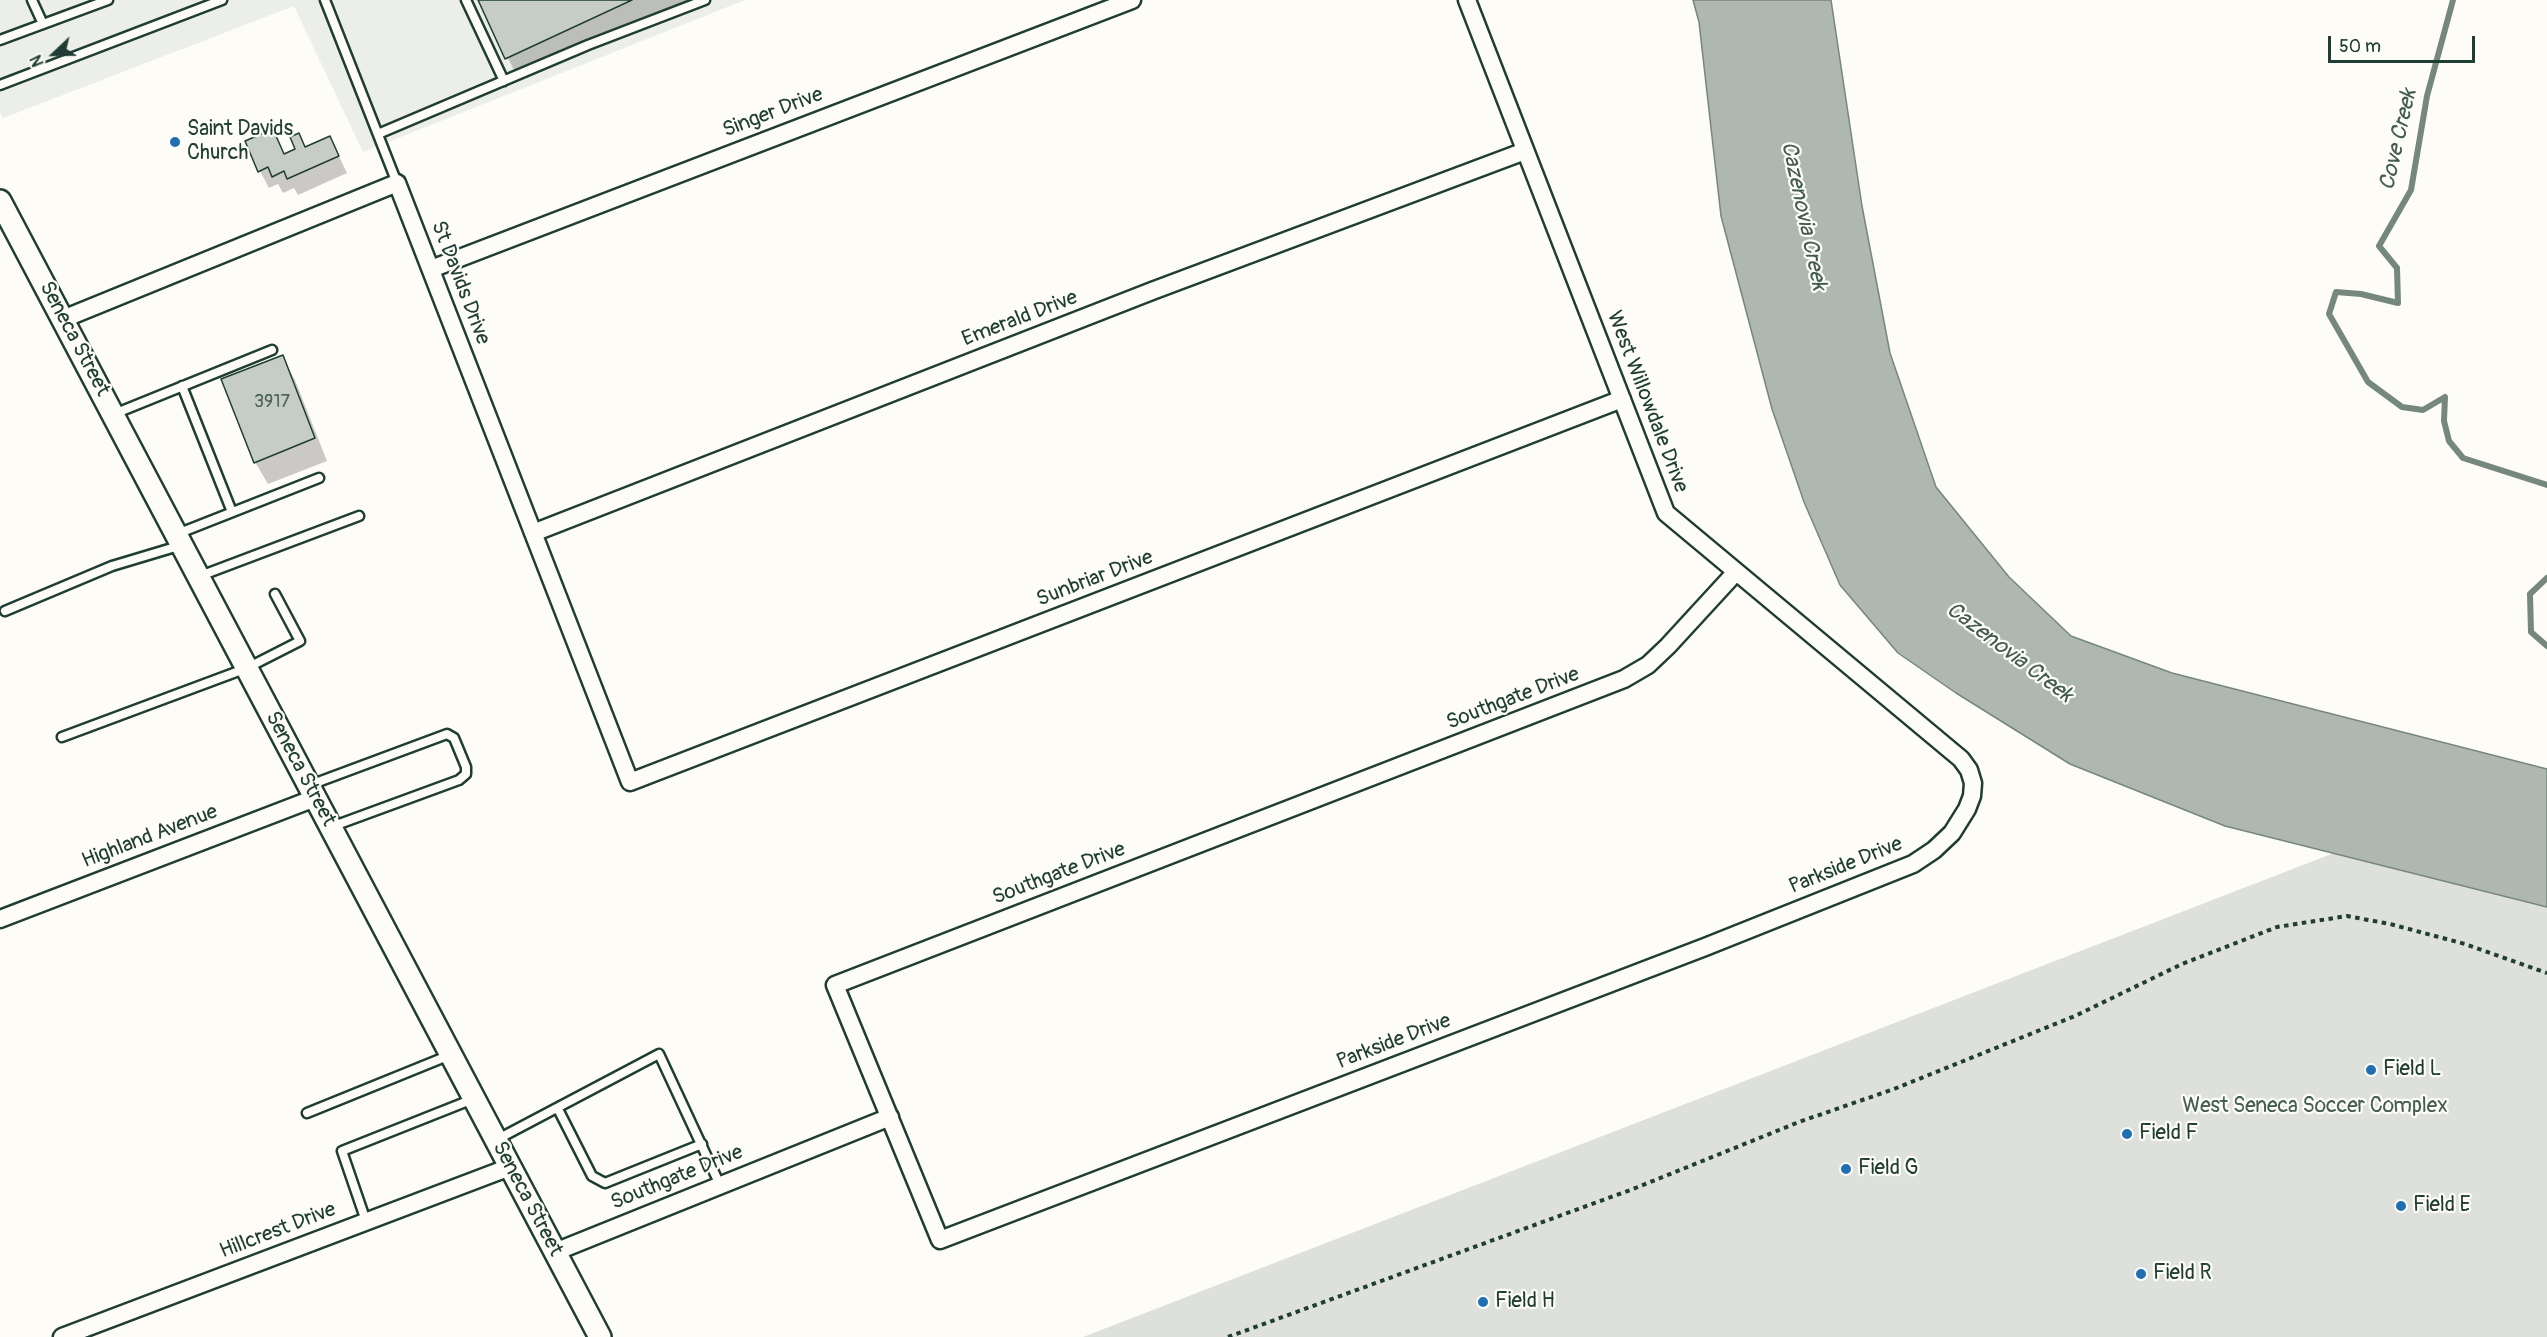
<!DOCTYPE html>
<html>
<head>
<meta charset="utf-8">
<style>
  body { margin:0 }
  #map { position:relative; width:2547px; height:1337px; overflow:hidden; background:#fdfcf7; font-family:Pangolin,sans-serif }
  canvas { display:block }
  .north { position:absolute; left:24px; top:24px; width:60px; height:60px; -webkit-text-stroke:4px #fdfcf7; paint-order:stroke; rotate:248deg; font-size:16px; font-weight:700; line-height:24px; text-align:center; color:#1f3d34 }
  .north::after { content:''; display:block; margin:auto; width:21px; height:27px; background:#1f3d34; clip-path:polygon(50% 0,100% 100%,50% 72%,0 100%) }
  .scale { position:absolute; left:2328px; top:36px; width:147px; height:27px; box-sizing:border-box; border:3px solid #1f3d34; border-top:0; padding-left:8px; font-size:18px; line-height:21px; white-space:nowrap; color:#1f3d34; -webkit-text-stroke:4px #fdfcf7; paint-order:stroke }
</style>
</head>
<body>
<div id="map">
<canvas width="2547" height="1337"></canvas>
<div class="north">N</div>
<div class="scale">50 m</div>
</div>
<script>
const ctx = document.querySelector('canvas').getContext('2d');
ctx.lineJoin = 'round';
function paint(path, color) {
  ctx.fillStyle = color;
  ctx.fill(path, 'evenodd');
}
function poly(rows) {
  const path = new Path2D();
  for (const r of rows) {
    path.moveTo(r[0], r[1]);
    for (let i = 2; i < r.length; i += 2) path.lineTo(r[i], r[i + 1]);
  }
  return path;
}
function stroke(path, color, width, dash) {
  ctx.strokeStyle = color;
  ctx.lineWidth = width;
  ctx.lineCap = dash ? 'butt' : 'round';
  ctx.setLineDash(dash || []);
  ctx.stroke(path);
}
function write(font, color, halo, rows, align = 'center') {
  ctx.font = font + ' Pangolin,sans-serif';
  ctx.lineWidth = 4.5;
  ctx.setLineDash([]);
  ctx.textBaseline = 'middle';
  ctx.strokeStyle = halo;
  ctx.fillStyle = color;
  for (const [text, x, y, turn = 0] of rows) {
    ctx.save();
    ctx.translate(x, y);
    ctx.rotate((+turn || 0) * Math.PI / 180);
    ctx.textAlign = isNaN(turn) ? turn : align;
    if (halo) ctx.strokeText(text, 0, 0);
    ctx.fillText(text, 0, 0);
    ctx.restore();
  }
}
const built = poly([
  [0,0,745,0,363,152,294,6,3,118,0,112]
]);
const green = poly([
  [2334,853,2547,907,2547,1337,1083,1337]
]);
const water = poly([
  [1693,0,1831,0,1862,206,1890,353,1936,487,2009,577,2071,636,2172,673,2547,769,2547,907,2225,826,2070,764,1956,693,1898,653,1840,585,1804,502,1772,409,1721,216,1699,22,1693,0]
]);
const shadow = poly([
  [479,0,686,0,687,3,519,80],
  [272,131,285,155,297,150,298,135,306,148,330,138,347,173,298,195,294,188,283,193,278,184,269,188,260,171],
  [282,357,295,380,327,461,268,484,255,462]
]);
const stream = poly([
  [2453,0,2427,96,2411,190,2379,246,2397,268,2398,303,2361,294,2336,292,2329,314,2368,382,2402,407,2423,410,2445,397,2444,421,2449,441,2463,458,2547,485],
  [2547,578,2530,594,2531,632,2547,646]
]);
const building = poly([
  [478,0,632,0,505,59,478,0],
  [273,129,284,154,295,149,290,137,299,133,305,147,330,136,339,156,287,179,284,171,272,177,268,167,258,172,245,141,273,129],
  [283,355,315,438,254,463,221,379,283,355]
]);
const path = poly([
  [1228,1337,1633,1189,1799,1122,1894,1089,2075,1016,2182,964,2277,927,2347,916,2390,924,2465,944,2547,973]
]);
const service = poly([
  [32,0,43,24],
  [325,0,397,183],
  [466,0,504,81],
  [0,40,108,0],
  [0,85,222,0],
  [378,134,588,45,705,0],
  [182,386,232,512],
  [114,414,272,350],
  [177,534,319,478],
  [200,576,359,516],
  [5,611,112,566,182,545],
  [62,737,247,668,300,641,275,594],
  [310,785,447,734,454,738,466,767,466,774,459,780,331,827],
  [558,1109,592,1176,605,1183,702,1144],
  [307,1113,450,1055],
  [496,1140,659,1054,720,1185],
  [366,1221,342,1151,473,1099]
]);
const minor = poly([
  [1467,0,1666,513,1961,759,1969,770,1973,783,1972,796,1967,809,1952,833,1934,850,1913,864,1705,947,940,1240,835,985,1624,679,1648,665,1668,646,1736,572],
  [431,269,1132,0],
  [63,319,397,183,630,782,1622,399],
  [533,533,1152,291,1525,151],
  [0,919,315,798],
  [555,1252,890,1117],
  [62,1337,510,1167]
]);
const tertiary = poly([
  [0,201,600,1337]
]);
const markers = [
  [175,142,6,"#1f6fb2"],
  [2371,1070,6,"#1f6fb2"],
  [2127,1134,6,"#1f6fb2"],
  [1846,1169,6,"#1f6fb2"],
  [2401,1206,6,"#1f6fb2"],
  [2141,1274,6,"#1f6fb2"],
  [1483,1302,6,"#1f6fb2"]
];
const numberNames = [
  ["3917",272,402]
];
const streetNames = [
  ["Singer Drive",773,113,-21],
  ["St Davids Drive",460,283,69],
  ["Emerald Drive",1020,319,-21],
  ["Seneca Street",74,339,62],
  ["West Willowdale Drive",1647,402,69],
  ["Sunbriar Drive",1095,579,-21],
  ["Southgate Drive",1513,699,-21],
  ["Seneca Street",300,769,62],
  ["Highland Avenue",150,837,-21],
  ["Parkside Drive",1846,866,-22],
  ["Southgate Drive",1059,874,-21],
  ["Parkside Drive",1394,1042,-21],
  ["Southgate Drive",677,1178,-22],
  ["Seneca Street",527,1199,62],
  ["Hillcrest Drive",278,1231,-21]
];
const poiNames = [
  ["Saint Davids",187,130],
  ["Church",187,154],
  ["Field L",2383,1070],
  ["Field F",2139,1134],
  ["Field G",1858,1169],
  ["Field E",2413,1206],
  ["Field R",2153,1274],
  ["Field H",1495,1302]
];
const parkNames = [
  ["West Seneca Soccer Complex",2315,1107]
];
const waterNames = [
  ["Cove Creek",2399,140,-77],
  ["Cazenovia Creek",1803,216,78],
  ["Cazenovia Creek",2009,653,37]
];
paint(built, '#eceee9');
paint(green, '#dde0db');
paint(water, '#aeb8b1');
stroke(water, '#75877f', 1.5);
paint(shadow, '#0003');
stroke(stream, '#75877f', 6);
paint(building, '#c6cdc7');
stroke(building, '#1f3d34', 1.5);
stroke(service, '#1f3d34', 13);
stroke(minor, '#1f3d34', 21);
stroke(tertiary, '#1f3d34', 26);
stroke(path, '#1f3d34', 4, [4.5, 4.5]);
stroke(service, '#fdfcf7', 8);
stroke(minor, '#fdfcf7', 16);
stroke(tertiary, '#fdfcf7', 21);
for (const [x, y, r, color] of markers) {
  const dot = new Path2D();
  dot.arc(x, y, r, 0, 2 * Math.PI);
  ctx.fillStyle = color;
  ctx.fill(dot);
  stroke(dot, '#fdfcf7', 2);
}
write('18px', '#496159', null, numberNames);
write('21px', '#1f3d34', '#fdfcf7', streetNames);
write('21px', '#1f3d34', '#fdfcf7', poiNames, 'left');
write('21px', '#455e55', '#fdfcf7', parkNames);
write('italic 22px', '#435c53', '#fdfcf7', waterNames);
</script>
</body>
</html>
